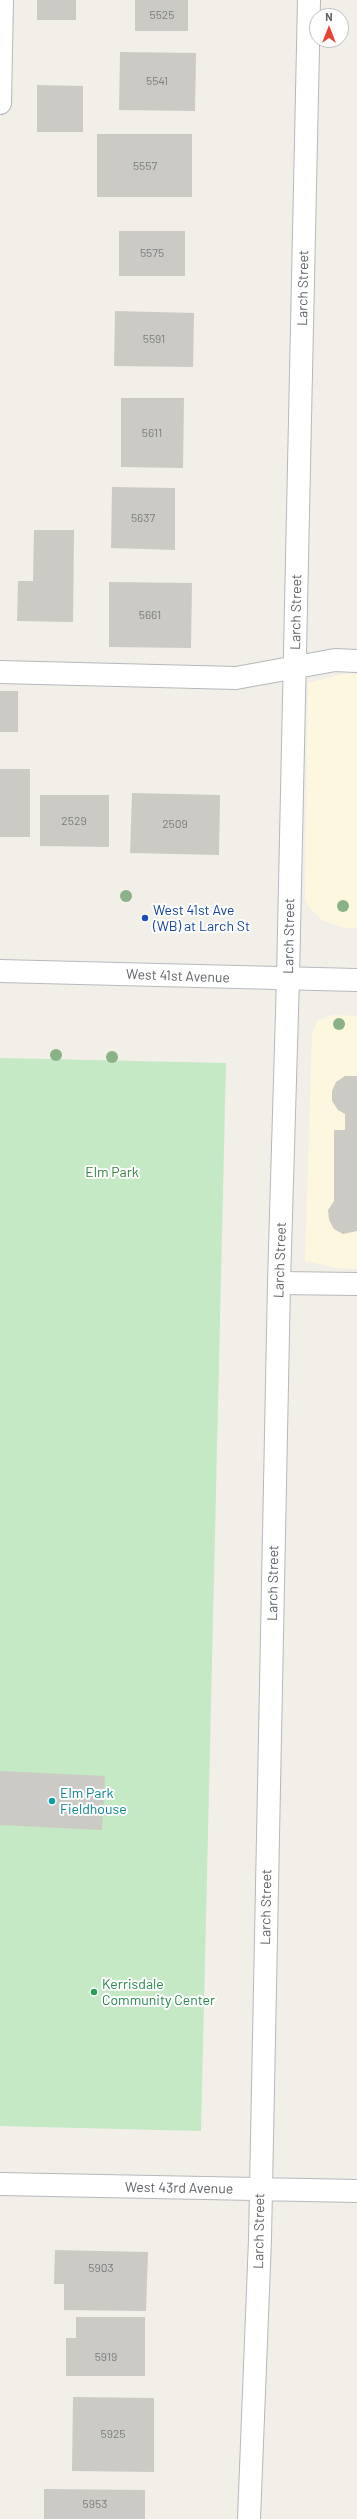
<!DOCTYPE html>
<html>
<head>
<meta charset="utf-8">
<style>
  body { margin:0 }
  #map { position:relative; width:357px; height:2519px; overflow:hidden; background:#f1efe8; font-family:Barlow,sans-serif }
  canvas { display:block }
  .north { position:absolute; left:309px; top:8px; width:40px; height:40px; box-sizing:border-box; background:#fff; border:1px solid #bfc1c3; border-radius:50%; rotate:0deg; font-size:11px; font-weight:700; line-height:16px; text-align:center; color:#5f6368 }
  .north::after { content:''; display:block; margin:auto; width:14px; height:18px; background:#ea4335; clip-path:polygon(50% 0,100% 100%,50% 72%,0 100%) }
</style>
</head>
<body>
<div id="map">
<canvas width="357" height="2519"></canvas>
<div class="north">N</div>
</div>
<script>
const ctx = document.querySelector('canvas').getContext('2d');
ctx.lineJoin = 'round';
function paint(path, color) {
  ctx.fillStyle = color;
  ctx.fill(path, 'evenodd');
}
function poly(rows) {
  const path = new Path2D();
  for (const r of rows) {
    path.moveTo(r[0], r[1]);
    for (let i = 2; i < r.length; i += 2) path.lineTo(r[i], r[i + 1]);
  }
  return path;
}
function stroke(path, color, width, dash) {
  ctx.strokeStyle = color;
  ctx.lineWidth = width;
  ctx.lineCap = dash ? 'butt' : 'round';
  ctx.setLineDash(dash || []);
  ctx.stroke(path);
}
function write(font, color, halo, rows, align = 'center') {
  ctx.font = font + ' Barlow,sans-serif';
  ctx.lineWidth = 4;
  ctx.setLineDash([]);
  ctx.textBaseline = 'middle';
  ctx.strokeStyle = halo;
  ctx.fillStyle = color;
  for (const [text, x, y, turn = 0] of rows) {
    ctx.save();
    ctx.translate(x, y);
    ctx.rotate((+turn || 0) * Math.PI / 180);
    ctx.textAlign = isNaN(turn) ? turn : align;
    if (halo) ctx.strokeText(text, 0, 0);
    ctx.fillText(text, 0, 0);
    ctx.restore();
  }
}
const commercial = poly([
  [344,674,357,674,357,928,345,928,322,920,308,906,305,897,308,683],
  [332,1015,357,1016,357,1269,336,1268,305,1261,312,1034,317,1021]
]);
const green = poly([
  [0,1058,226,1063,201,2131,0,2126]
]);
const building = poly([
  [37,0,76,0,76,20,37,20],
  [135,0,188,0,188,31,135,31],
  [120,52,196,53,195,111,119,110],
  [37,85,83,86,83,132,37,132],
  [97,134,192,134,192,197,97,197],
  [119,231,185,231,185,276,119,276],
  [115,311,194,313,193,367,114,366],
  [121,398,184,398,183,468,121,467],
  [112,487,175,488,175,550,111,548],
  [34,530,74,530,73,622,17,621,18,581,33,581],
  [109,582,192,583,191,648,109,647],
  [0,691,18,691,18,732,0,732],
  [0,769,30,769,30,837,0,837],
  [132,793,220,795,219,855,130,853],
  [40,795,109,795,109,847,40,846],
  [345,1076,357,1076,357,1231,343,1234,334,1229,329,1220,328,1210,334,1201,334,1130,345,1130,345,1114,338,1110,332,1101,332,1091,336,1082],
  [0,1771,105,1776,102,1830,0,1825],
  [55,2250,148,2252,146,2311,64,2310,64,2284,54,2284],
  [76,2317,145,2317,145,2376,66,2376,66,2338,76,2338],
  [73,2397,154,2398,154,2472,72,2471],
  [44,2489,145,2490,145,2519,44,2519]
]);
const service = poly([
  [0,103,2,0],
  [0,672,236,678,335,660,357,661],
  [279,1283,357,1284]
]);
const minor = poly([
  [0,2184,357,2191],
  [249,2519,260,2239,279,1283,288,978]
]);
const tertiary = poly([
  [288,978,309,0]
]);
const secondary = poly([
  [0,971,357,980]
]);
const trees = [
  [126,896],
  [343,906],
  [339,1024],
  [56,1055],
  [112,1057]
];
const markers = [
  [145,918,4,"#1a4fb4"],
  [52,1801,4,"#0f9aa8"],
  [94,1992,4,"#2e9e5b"]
];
const numberNames = [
  ["5525",162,15],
  ["5541",157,81],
  ["5557",145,166],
  ["5575",152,253],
  ["5591",154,339],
  ["5611",152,433],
  ["5637",143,518],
  ["5661",150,615],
  ["2529",74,821],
  ["2509",175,824],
  ["5903",101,2268],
  ["5919",106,2357],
  ["5925",113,2434],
  ["5953",95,2504]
];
const streetNames = [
  ["Larch Street",303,288,-89],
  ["Larch Street",296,612,-89],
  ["Larch Street",289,936,-89],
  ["West 41st Avenue",178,976,2],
  ["Larch Street",280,1260,-88],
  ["Larch Street",273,1583,-89],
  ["Larch Street",266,1907,-89],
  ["West 43rd Avenue",179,2188,1],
  ["Larch Street",259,2231,-89]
];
const transitNames = [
  ["West 41st Ave",153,910],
  ["(WB) at Larch St",153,926]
];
const parkNames = [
  ["Elm Park",112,1172]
];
const cultureNames = [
  ["Elm Park",60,1793],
  ["Fieldhouse",60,1809]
];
const leisureNames = [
  ["Kerrisdale",102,1984],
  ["Community Center",102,2000]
];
paint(commercial, '#fef7e0');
paint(green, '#c5e8c5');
paint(building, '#cccac5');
stroke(service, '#b5b8bc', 24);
stroke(minor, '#b5b8bc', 24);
stroke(tertiary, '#b5b8bc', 24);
stroke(secondary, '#b6babf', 24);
stroke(service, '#fff', 22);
stroke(minor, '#fff', 22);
stroke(tertiary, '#fff', 22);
stroke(secondary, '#fff', 22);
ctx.fillStyle = '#89b387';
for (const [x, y] of trees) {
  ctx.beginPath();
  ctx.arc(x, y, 6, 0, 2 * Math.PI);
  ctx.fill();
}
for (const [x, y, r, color] of markers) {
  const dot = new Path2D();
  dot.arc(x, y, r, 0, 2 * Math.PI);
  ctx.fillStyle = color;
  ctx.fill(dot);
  stroke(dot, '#fff', 1.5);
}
write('12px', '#7a7d7f', null, numberNames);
write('14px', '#5f6368', '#fff', streetNames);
write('14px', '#164399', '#fff', transitNames, 'left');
write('14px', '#348238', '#fff', parkNames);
write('14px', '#0d838f', '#fff', cultureNames, 'left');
write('14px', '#27864d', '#fff', leisureNames, 'left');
</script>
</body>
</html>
